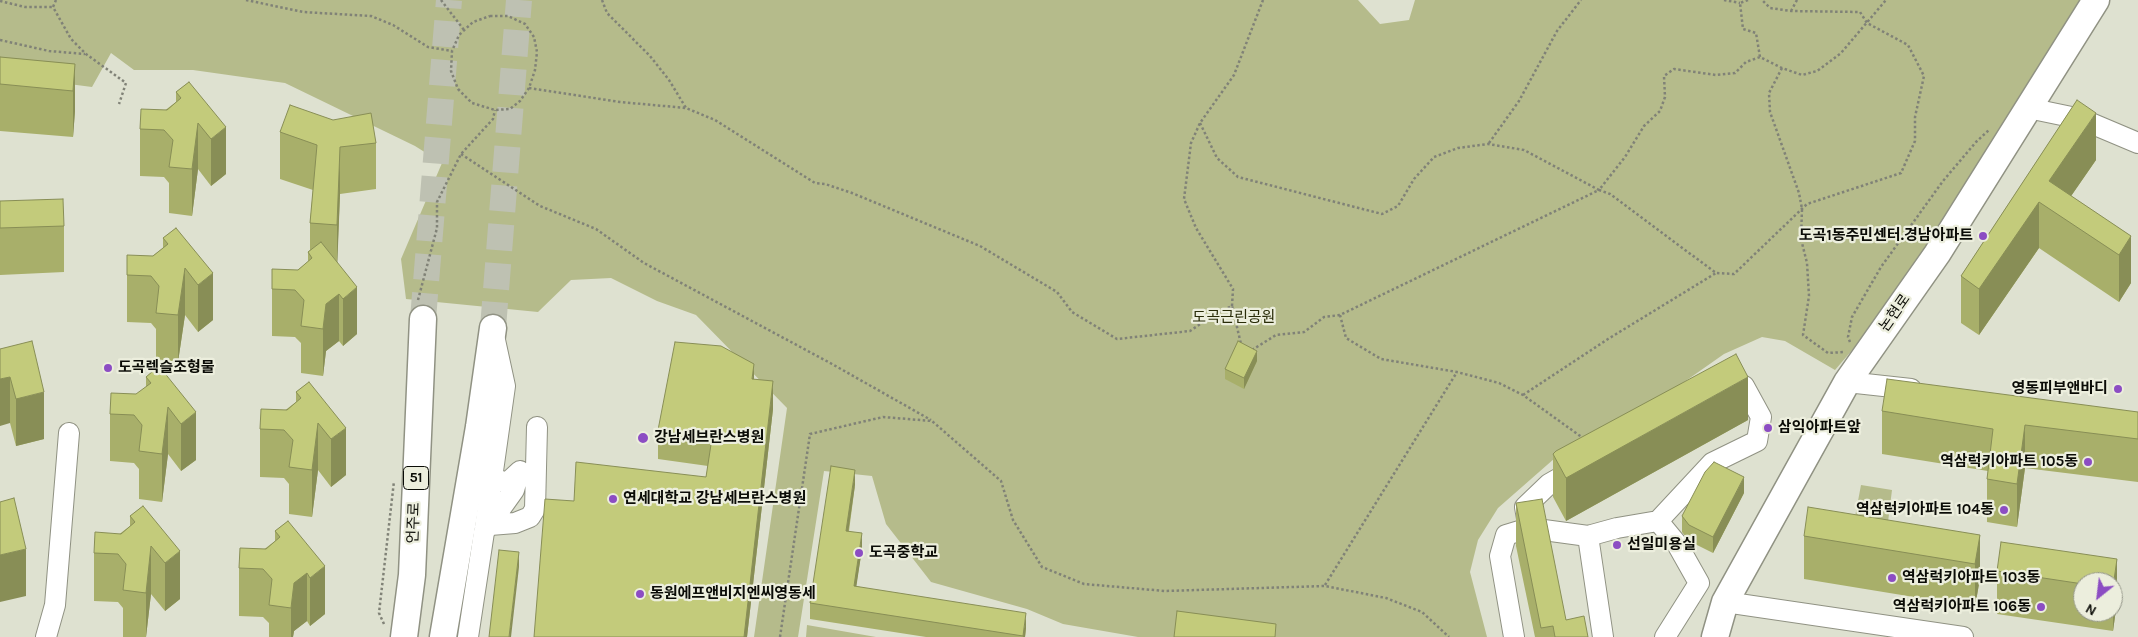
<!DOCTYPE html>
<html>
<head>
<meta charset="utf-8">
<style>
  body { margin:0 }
  #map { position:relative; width:2138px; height:637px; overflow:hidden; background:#dee1d0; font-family:Karla,sans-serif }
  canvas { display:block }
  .north { position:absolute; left:2073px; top:572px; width:50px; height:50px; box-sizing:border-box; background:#eceedd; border:1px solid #929487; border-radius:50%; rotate:209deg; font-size:14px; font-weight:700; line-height:20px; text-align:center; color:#0b0c07 }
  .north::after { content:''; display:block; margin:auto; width:18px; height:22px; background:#8c4dc3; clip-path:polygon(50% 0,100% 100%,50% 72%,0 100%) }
</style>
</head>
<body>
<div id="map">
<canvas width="2138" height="637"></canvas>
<div class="north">N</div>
</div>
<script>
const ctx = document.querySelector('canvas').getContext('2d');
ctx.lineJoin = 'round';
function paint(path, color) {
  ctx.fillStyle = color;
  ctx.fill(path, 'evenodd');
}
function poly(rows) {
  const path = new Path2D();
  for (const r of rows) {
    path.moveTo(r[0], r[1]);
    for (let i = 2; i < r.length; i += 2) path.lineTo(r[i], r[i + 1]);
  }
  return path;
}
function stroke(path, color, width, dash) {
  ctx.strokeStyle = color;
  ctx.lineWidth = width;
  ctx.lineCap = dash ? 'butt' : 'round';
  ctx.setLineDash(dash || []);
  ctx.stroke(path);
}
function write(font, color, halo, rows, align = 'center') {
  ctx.font = font + ' Karla,"Noto Sans KR",sans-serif';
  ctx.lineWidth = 4.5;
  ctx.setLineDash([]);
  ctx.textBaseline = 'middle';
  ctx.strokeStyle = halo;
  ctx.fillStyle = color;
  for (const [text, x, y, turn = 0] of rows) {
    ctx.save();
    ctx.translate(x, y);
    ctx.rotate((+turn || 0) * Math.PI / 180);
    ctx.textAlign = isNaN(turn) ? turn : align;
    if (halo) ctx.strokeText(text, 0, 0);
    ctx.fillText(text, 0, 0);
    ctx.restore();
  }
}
const green = poly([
  [0,0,1358,0,1380,24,1409,20,1415,0,2086,0,2051,65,1897,292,1866,334,1835,370,1785,341,1762,337,1724,354,1677,387,1555,458,1498,508,1478,540,1470,572,1487,637,1138,637,1063,624,1027,609,931,582,886,524,872,476,824,471,798,637,754,637,787,408,696,315,657,301,611,278,571,280,538,312,406,299,401,259,442,163,415,146,285,83,193,70,134,70,111,53,92,87,0,75],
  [1861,485,1892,490,1886,538,1852,533],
  [807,625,876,637,806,637]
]);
const majorTunnel = poly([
  [423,319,449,0],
  [493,328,519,0]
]);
const path = poly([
  [56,0,53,7,71,39,86,54,126,83,119,104],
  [246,0,303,12,371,16,393,25,428,47,452,51],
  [441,0,464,30],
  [602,0,607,13,650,56,669,80,686,108],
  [1724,0,1740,3],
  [1748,0,1740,3,1743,29,1756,33,1760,57,1782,68,1802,75,1817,71,1841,53,1886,0],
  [0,1,25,7,53,7],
  [1791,11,1797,0],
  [490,16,508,16,525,24,534,37,537,52,535,70,529,88,520,101,510,109,495,110,472,103,458,89,451,71,452,51,459,35,473,22,490,16],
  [0,40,49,51,85,54],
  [1782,68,1769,93,1770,112,1799,193,1802,209,1801,239,1807,263,1809,296,1803,335,1828,353,1844,352],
  [529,88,620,102,686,108,715,120,815,183,825,184,852,193,980,246,1057,292,1072,312,1117,339,1190,331,1215,314,1232,306,1241,344],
  [1200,123,1217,158,1238,177,1382,214,1398,206,1414,179,1434,157,1458,148,1488,144,1524,150,1599,190,1625,157,1644,126,1660,111,1665,97,1664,76,1674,69,1716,75,1735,73,1746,62,1760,57],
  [1489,143,1519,101,1557,31,1581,0],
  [461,154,540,206,596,229,644,263,832,364,931,420],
  [418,300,437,228,437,202,461,154,493,119,495,110],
  [1232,306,1233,289,1196,228,1184,199,1191,143,1200,123,1234,75,1263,0],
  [1340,315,1346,338,1381,359,1457,372,1499,383,1523,395,1583,438],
  [1850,342,1848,337,1852,317,1881,267,1943,181,1976,142,1990,129],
  [1252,350,1276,335,1304,332,1324,317,1340,315,1599,190,1610,194,1716,273,1734,274,1807,204,1901,173,1915,141,1915,117,1924,76,1908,45,1867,23,1860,12,1791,11,1770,8,1762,0],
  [1523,395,1608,339,1716,273],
  [1325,585,1457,372],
  [384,624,379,613,394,481],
  [780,637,810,434,883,417,932,421,1001,481,1013,520,1042,567,1084,584,1165,591,1325,586,1386,598,1422,612,1449,637]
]);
const minor = poly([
  [2028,108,2081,119,2138,143],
  [495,340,505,386,492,478,507,483,520,471],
  [1847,382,1911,389],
  [1658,521,1712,463,1757,441,1761,417,1744,386,1734,384,1726,388],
  [1528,524,1525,507,1549,484,1577,468],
  [490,525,515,523,530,517,535,509,537,427],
  [485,527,492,478],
  [1588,536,1617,528,1658,521,1677,544,1699,583,1665,637],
  [1725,602,1963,637],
  [46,637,55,605,69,433],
  [468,637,484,532,514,490,519,473],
  [1514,637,1500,556,1506,535,1529,528,1588,536,1603,637]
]);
const major = poly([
  [404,637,412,575,423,319],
  [443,637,479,427,493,328],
  [1715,637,1725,602,1847,382,1937,254,2096,0]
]);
const wall = poly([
  [0,57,75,64,75,111,73,137,0,131],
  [189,82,226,174,211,186,198,169,192,216,169,213,169,183,164,177,140,176,140,129,176,102,176,92],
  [2077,100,2096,160,2071,196,2131,236,2131,283,2119,302,2039,248,1979,335,1961,323,1961,276],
  [280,132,376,143,376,189,340,194,337,262,357,334,343,346,339,341,326,351,323,376,301,373,301,343,295,337,272,336,272,289,308,262,308,252,310,250,310,223,313,190,280,179],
  [0,201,64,226,64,272,0,275],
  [176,228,213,320,198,332,185,315,178,362,156,359,156,329,151,323,127,322,127,275,163,248,163,238],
  [0,349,44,439,16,446,10,423],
  [1257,361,1244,389,1225,379,1225,369],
  [159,366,196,460,181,471,168,454,162,502,139,499,139,469,134,463,110,461,110,414,146,387,146,377],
  [754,379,773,409,747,637,534,637,574,501,706,477,708,466,658,459,658,430],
  [309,382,346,475,331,487,318,470,312,517,289,514,289,484,284,478,260,477,260,429,296,402,296,392],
  [1882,411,2138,412,2138,482,2025,468,2017,527,1987,522,1987,479,1988,471,1882,454],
  [1748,420,1566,521,1553,497,1553,454],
  [855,485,849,531,862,549,856,586,1026,628,1025,637,926,637,810,619,810,603],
  [1744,493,1713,553,1689,541,1682,532,1682,516],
  [1516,503,1566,620,1588,637,1535,637,1516,546],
  [143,506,180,599,165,611,151,594,146,637,123,637,123,608,118,602,94,601,94,553,130,526,130,516],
  [288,521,325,614,310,626,307,621,294,631,293,637,269,637,269,623,263,617,239,616,239,568,275,541,275,531],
  [1980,535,1980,578,1975,607,1804,579,1804,536],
  [2117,559,2117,602,2113,631,1997,614,1997,571],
  [2083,582,2113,582,2113,612,2083,612]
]);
const shadedWall = poly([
  [75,64,75,111,73,137,73,91],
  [2096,113,2096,160,2058,215,2049,181],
  [198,123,198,169,192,216,192,169],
  [226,127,226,174,211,186,211,139],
  [340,147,340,194,337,272,337,225],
  [2039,202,2039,248,1979,335,1979,289],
  [2131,236,2131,283,2119,302,2119,255],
  [185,268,185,315,178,362,178,315],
  [213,273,213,320,198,332,198,285],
  [357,287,357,334,343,346,343,299],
  [339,294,339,341,326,351,323,376,323,329,326,304],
  [1257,351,1257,361,1244,389,1244,378],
  [754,364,754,392,752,379],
  [10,377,10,423,0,426,0,379],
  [1748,377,1748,420,1566,521,1566,478],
  [773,381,773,409,747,637,744,637],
  [44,392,44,439,16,446,16,399],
  [168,407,168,454,162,502,162,454],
  [196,412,196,460,181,471,181,424],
  [318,423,318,470,312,517,312,470],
  [2025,425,2025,468,2017,527,2017,484],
  [346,428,346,475,331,487,331,439],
  [855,470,855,485,846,547,846,531],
  [1744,477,1744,493,1713,553,1713,537],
  [862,533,862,549,854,602,854,586],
  [1980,535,1980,578,1975,607,1975,564],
  [151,546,151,594,146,637,146,593],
  [26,549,26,596,0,602,0,555],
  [180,551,180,599,165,611,165,563],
  [519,552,519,567,511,637,509,637],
  [2117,559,2117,602,2113,631,2113,587],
  [325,566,325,614,310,626,310,578],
  [307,573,307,621,294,631,293,637,291,637,291,608,294,583],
  [1026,613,1026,628,1025,637,1023,637]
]);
const building = poly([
  [0,57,75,64,73,91,0,84,0,57],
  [189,82,226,127,211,139,198,123,192,169,169,167,173,140,164,130,140,129,141,109,167,110,181,98,176,92,189,82],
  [2077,100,2096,113,2049,181,2131,236,2119,255,2039,202,1979,289,1961,276,2077,100],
  [290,105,333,120,371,113,376,143,340,147,337,225,310,223,317,145,280,132,290,105],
  [63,199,64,226,0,228,0,201,63,199],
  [176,228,213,273,198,285,185,268,178,315,156,313,159,286,151,276,127,275,127,255,153,256,168,244,163,238,176,228],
  [321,242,357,287,343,299,339,294,326,304,323,329,301,326,304,300,295,290,272,289,272,269,298,270,312,258,308,252,321,242],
  [32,341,44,392,16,399,10,377,0,379,0,349,32,341],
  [1238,341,1257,351,1244,378,1225,369,1238,341],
  [675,342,721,346,754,364,752,379,773,381,744,637,534,637,545,499,574,501,576,462,706,477,712,438,658,430,675,342],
  [1736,354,1748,377,1566,478,1553,454,1556,451,1736,354],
  [159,366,196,412,181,424,168,407,162,454,139,451,142,425,134,415,110,414,111,393,136,394,151,383,146,377,159,366],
  [1887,379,2138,412,2138,439,2025,425,2017,484,1987,479,1993,429,1882,411,1887,379],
  [309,382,346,428,331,439,318,423,312,470,289,467,293,440,284,430,260,429,261,409,287,410,301,398,296,392,309,382],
  [1714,462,1744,477,1713,537,1689,525,1682,516,1705,472,1714,462],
  [831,466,855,470,846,531,862,533,854,586,1026,613,1023,636,810,603,831,466],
  [14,498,26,549,0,555,0,502,14,498],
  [1542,499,1566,620,1584,616,1588,637,1555,637,1553,626,1541,628,1516,503,1542,499],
  [143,506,180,551,165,563,151,546,146,593,123,590,126,564,118,554,94,553,95,532,121,534,135,522,130,516,143,506],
  [1808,507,1980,535,1975,564,1804,536,1808,507],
  [288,521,325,566,310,578,307,573,294,583,291,608,269,605,272,579,263,569,239,568,240,548,266,549,280,537,275,531,288,521],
  [2001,542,2117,559,2113,587,2113,582,2083,582,2083,584,1997,571,2001,542],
  [499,550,519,552,509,637,489,637,499,550],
  [1177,611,1276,624,1275,637,1174,637,1177,611]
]);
const markers = [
  [1983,236,5,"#8c4dc3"],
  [108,368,5,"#8c4dc3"],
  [2118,389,5,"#8c4dc3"],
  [1768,428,5,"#8c4dc3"],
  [643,438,6,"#8c4dc3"],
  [2088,462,5,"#8c4dc3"],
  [613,499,5,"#8c4dc3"],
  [2004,510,5,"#8c4dc3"],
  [1617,545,5,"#8c4dc3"],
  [859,553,5,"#8c4dc3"],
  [1892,578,5,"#8c4dc3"],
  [640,594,5,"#8c4dc3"],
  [2041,607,5,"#8c4dc3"]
];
const shields = [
  [416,478,25]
];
const shieldNames = [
  ["51",416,478]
];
const poiNames = [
  ["도곡1동주민센터.경남아파트",1973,236,"right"],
  ["도곡렉슬조형물",118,368],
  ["영동피부앤바디",2108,389,"right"],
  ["삼익아파트앞",1778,428],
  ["강남세브란스병원",654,438],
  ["역삼럭키아파트 105동",2078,462,"right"],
  ["연세대학교 강남세브란스병원",623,499],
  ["역삼럭키아파트 104동",1994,510,"right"],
  ["선일미용실",1627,545],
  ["도곡중학교",869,553],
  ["역삼럭키아파트 103동",1902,578],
  ["동원에프앤비지엔씨영동세",650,594],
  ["역삼럭키아파트 106동",2031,607,"right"]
];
const streetNames = [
  ["논현로",1895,313,-55],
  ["언주로",414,523,-88]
];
const parkNames = [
  ["도곡근린공원",1234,318]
];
paint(green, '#b5bb8b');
stroke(majorTunnel, '#bec1b2', 26, [26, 13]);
stroke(minor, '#909283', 22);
stroke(major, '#909283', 29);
stroke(path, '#808277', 2.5, [2.5, 2.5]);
stroke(minor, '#fff', 20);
stroke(major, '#fff', 26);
paint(wall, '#a8af6a');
paint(shadedWall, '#888e56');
paint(building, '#c3cb7b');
stroke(building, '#888e56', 1);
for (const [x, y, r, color] of markers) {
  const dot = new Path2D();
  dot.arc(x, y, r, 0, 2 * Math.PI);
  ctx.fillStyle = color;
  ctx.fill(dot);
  stroke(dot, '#eceedd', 2);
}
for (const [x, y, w] of shields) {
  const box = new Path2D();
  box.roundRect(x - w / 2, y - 11.5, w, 23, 4);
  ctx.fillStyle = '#eceedd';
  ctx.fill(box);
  stroke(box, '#0b0c07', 1);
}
write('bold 14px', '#0b0c07', null, shieldNames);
write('bold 15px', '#0b0c07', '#eceedd', poiNames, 'left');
write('15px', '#0b0c07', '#eceedd', streetNames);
write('15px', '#292c08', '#eceedd', parkNames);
</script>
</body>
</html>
